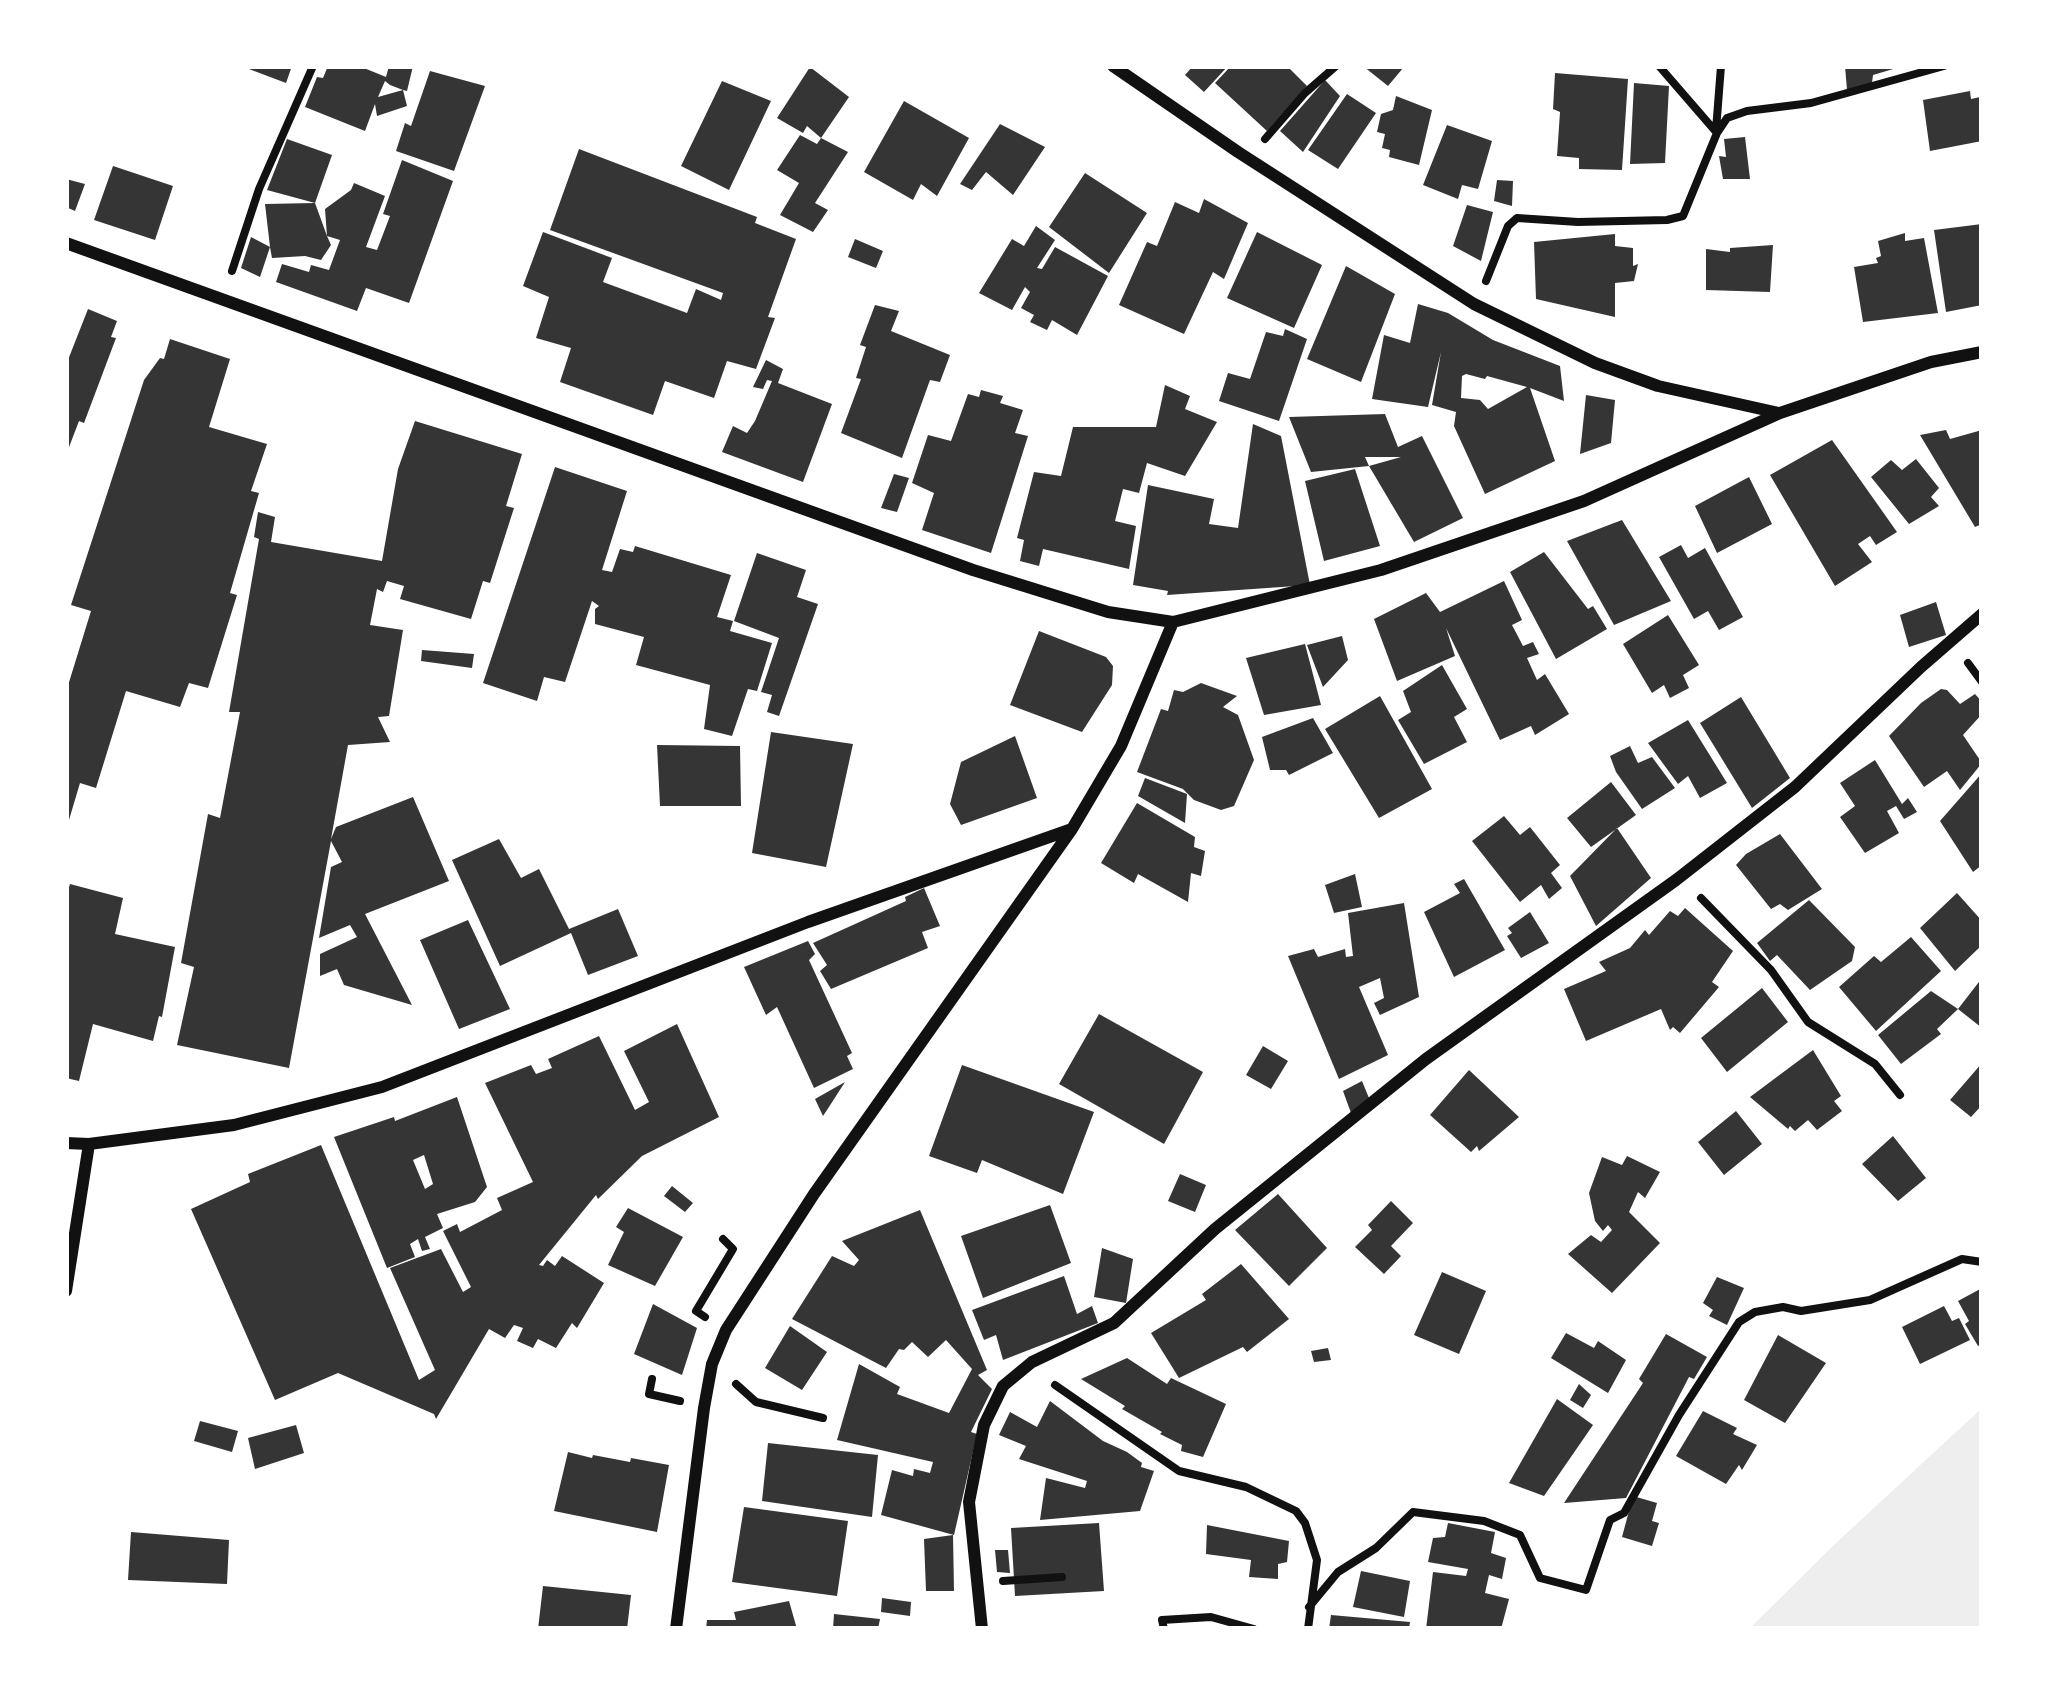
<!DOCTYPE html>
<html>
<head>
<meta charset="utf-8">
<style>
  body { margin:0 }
  #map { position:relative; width:2048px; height:1695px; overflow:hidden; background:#fff; font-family:"Titillium Web",sans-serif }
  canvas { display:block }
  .frame { position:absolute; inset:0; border:69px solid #fff; pointer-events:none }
</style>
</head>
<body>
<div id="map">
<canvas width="2048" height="1695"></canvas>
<div class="frame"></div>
</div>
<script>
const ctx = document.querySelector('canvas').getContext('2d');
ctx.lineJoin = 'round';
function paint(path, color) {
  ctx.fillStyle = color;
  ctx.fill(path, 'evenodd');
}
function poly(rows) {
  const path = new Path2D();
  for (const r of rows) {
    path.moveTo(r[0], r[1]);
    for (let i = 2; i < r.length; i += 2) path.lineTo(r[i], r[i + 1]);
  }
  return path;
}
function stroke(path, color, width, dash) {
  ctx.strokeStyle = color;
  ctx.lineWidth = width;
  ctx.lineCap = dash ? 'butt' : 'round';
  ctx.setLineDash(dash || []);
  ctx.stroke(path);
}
const green = poly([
  [1982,1408,1982,1629,1749,1629,1836,1543]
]);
const building = poly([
  [241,66,292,66,286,83],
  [328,66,359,66,386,77,389,66,413,66,407,91,403,90,407,106,377,116,375,104,365,131,305,107,317,77,323,78],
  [385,81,390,85,403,90,378,97],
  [1193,66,1228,66,1204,92,1185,75],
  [1231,66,1287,66,1307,86,1267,131,1215,83],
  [1363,66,1400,66,1403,68,1388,86],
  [1845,66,1900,66,1900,67,1873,75,1872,83,1847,90],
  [810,67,849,97,821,138,807,126,803,133,777,118],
  [430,71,485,86,454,171,396,151,405,123,411,126],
  [1555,73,1628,79,1622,170,1579,169,1579,158,1557,156,1560,112,1553,109],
  [1325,80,1340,96,1303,152,1280,131],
  [722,81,771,101,729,190,681,166],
  [1634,83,1669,86,1665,163,1630,164],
  [1970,91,1971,99,1980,97,1982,141,1930,151,1923,100],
  [1347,94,1376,113,1338,169,1308,150],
  [1396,96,1432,110,1419,165,1389,157,1390,150,1382,148,1385,134,1377,132,1381,114,1393,110],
  [904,101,969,138,937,196,921,184,913,200,864,172],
  [1000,124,1045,147,1013,195,986,172,972,190,960,184],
  [1447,125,1492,141,1478,189,1462,185,1458,199,1423,185],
  [800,135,817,144,821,138,848,152,815,203,828,210,813,232,780,215,799,183,777,170],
  [1745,137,1750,179,1723,179,1719,156,1726,157,1724,139],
  [287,139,332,155,315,203,327,236,325,209,351,190,354,183,385,196,366,247,377,250,390,216,383,214,402,160,453,181,409,303,366,288,357,311,276,282,282,264,309,272,311,265,329,270,340,240,327,236,331,245,321,260,305,256,272,258,270,247,260,277,241,268,251,237,270,247,265,204,315,203,267,190],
  [579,149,757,217,755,223,796,239,768,317,775,318,756,369,727,361,714,398,665,381,653,415,560,382,571,348,536,338,549,297,523,286,543,232,612,258,603,282,687,313,696,289,721,300,723,293,550,230],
  [113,166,173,186,155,240,94,220],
  [1085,173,1147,213,1109,273,1049,227],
  [66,179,85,184,75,211,66,207],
  [1497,180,1513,181,1512,206,1494,201],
  [1204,199,1248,223,1224,279,1213,272,1184,334,1119,305,1147,242,1157,246,1175,202,1199,213],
  [1467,205,1493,212,1481,261,1453,246],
  [1982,224,1982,305,1946,312,1934,230],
  [1036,226,1055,240,1037,268,1042,269,1055,247,1108,276,1077,335,1052,320,1047,330,1030,322,1034,315,1021,308,1030,292,1025,287,1012,310,979,293,1012,239,1024,246],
  [1257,232,1322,265,1294,328,1227,298],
  [1905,233,1905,241,1924,238,1938,313,1863,322,1854,267,1878,263,1876,258,1881,256,1878,241],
  [1615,234,1615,246,1633,248,1633,266,1638,264,1634,281,1615,283,1615,317,1536,299,1534,242],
  [855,239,883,251,876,268,848,257],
  [1773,245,1770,292,1706,290,1706,249,1730,252,1730,248],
  [1346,266,1395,294,1361,382,1307,359],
  [1418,304,1448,313,1493,340,1560,366,1564,401,1530,388,1555,461,1485,494,1454,426,1456,412,1432,405,1441,352,1428,407,1372,399,1384,335,1410,343],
  [1466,374,1485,379,1487,376,1527,387,1488,409,1480,400,1461,398,1462,376],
  [875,305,899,311,891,331,950,355,940,382,930,380,902,458,841,433,861,379,856,378,866,347,860,345],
  [88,309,117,321,111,337,116,338,84,423,79,421,66,455,66,365],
  [1285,329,1307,339,1279,421,1219,401,1228,373,1250,379,1266,332,1283,336],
  [170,339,230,359,209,427,267,444,251,491,259,493,230,593,237,595,208,688,189,683,180,707,126,691,96,788,80,783,66,830,66,692,91,611,71,605,144,380,160,358,164,359],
  [766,360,783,369,778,383,832,404,803,482,722,452,733,426,747,433,755,421,772,381,767,380,763,389,753,387],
  [1165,385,1190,396,1185,409,1217,422,1185,476,1147,463,1139,493,1123,489,1115,521,1136,526,1129,569,1043,549,1039,566,1020,561,1024,540,1017,538,1034,472,1061,476,1073,427,1156,427],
  [981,390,1003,396,1000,403,1023,410,1015,433,1028,436,991,553,922,530,934,493,912,483,928,435,951,441,968,394,979,397],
  [1586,395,1615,400,1611,443,1580,454],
  [1385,414,1398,447,1422,436,1463,518,1414,542,1369,466,1401,457,1365,457,1369,466,1311,472,1289,417],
  [415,421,522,454,506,506,514,508,490,583,483,581,471,619,400,599,404,586,387,581,383,592,377,589,370,625,403,630,389,716,378,717,390,742,348,745,331,839,336,827,413,797,449,881,365,914,412,1005,344,985,337,969,320,976,320,954,357,937,350,925,319,938,331,867,342,862,331,841,289,1068,177,1045,194,967,181,963,208,814,220,818,240,712,229,712,259,539,254,537,258,512,275,517,271,542,382,561,398,469],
  [1253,424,1281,436,1310,585,1167,595,1168,591,1133,585,1148,485,1214,499,1209,524,1238,528],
  [1946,430,1950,439,1982,430,1982,524,1975,527,1920,435],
  [1832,440,1897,532,1876,545,1870,536,1858,544,1872,562,1835,586,1770,475],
  [1916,459,1939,488,1931,497,1939,506,1909,524,1871,477,1891,460,1902,470],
  [555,467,627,491,602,570,612,572,620,549,633,552,635,546,731,575,717,617,733,621,730,631,772,643,757,691,748,689,732,736,704,729,710,685,636,665,644,637,595,624,595,609,599,606,592,601,565,682,544,677,537,701,483,683],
  [1355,469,1380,546,1324,561,1305,481],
  [894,474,909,478,897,512,881,508],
  [1749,477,1772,524,1717,553,1695,506],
  [1622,520,1671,601,1614,625,1567,541],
  [1681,545,1688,558,1705,548,1743,617,1719,630,1708,611,1694,619,1659,557],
  [1544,552,1588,609,1593,606,1607,629,1556,659,1510,572],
  [757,553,806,570,797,597,818,604,779,716,767,712,772,695,761,692,779,638,734,621],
  [1504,581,1522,620,1512,625,1523,646,1533,642,1539,654,1527,658,1537,680,1545,674,1569,714,1535,735,1531,726,1500,740,1446,628,1455,656,1397,681,1374,619,1426,593,1440,612],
  [1936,602,1946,635,1909,647,1900,615],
  [1668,615,1699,665,1683,675,1689,688,1670,698,1664,685,1652,693,1623,644],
  [1039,631,1106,657,1113,666,1112,685,1082,732,1010,705],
  [1342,636,1348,660,1323,687,1307,645],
  [1305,644,1321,705,1264,715,1246,658],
  [422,650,474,654,472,668,421,661],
  [1442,665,1467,709,1454,717,1467,742,1424,764,1398,720,1411,712,1403,691],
  [1201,683,1237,696,1223,707,1238,715,1254,760,1234,806,1221,810,1194,800,1183,789,1137,772,1161,709,1168,711,1174,690,1183,692],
  [1941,689,1947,690,1960,704,1975,694,1982,702,1982,714,1963,735,1982,763,1960,790,1947,771,1924,787,1889,736,1921,703],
  [1380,696,1432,789,1379,818,1325,729],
  [1741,697,1790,778,1752,808,1700,723],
  [1313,718,1333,753,1289,775,1286,770,1270,770,1262,737],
  [1688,720,1727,783,1700,798,1688,776,1678,784,1648,743],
  [771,732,853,744,826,867,752,853],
  [1015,736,1037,798,961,825,950,804,961,762],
  [657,745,740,746,741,806,660,806],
  [1630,746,1638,763,1652,757,1675,788,1642,809,1616,772,1610,756],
  [1875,760,1902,804,1908,798,1917,812,1904,819,1896,806,1887,811,1899,833,1865,853,1840,817,1855,806,1840,783],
  [1982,773,1982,865,1973,872,1940,821],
  [1145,778,1187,794,1185,823,1138,796],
  [1611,782,1636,815,1591,847,1567,818],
  [1137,803,1195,837,1194,847,1205,851,1201,876,1191,873,1188,902,1138,874,1134,883,1101,863],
  [1504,816,1520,835,1530,827,1560,865,1551,873,1562,888,1549,899,1541,885,1520,902,1472,841],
  [1617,828,1651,878,1596,926,1570,876],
  [1780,834,1822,889,1788,910,1780,904,1771,909,1736,865,1746,854],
  [499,839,521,878,539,869,569,929,618,909,638,956,588,975,571,933,500,966,452,860],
  [1355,874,1362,907,1334,913,1325,885],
  [1464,879,1505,950,1454,977,1424,912,1460,893,1454,884],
  [70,884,123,898,115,934,175,947,162,1017,159,1016,153,1041,93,1024,79,1081,66,1078,66,897],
  [924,888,940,926,922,932,928,948,831,989,820,971,827,965,813,943,906,901,905,897],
  [1957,893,1982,921,1982,945,1955,971,1920,928],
  [1809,900,1855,947,1852,961,1810,990,1777,955,1770,961,1757,943],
  [1404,903,1419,997,1380,1015,1374,1003,1384,998,1380,978,1359,987,1388,1055,1339,1079,1288,956,1314,949,1318,957,1345,949,1346,957,1353,956,1348,913],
  [1685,908,1733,951,1712,982,1719,987,1680,1033,1673,1027,1670,1030,1661,1009,1586,1041,1564,989,1606,971,1599,962,1630,948,1645,930,1649,935,1670,911,1678,916],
  [1530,912,1549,943,1521,958,1507,936,1512,933,1508,928],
  [468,920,510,1009,459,1029,420,940],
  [1911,937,1941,971,1876,1031,1839,987,1874,956,1881,962],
  [808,941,815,954,809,960,852,1053,847,1056,853,1069,814,1088,777,1007,766,1015,744,967],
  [1982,978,1982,1028,1958,1009],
  [1762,988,1788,1022,1727,1072,1701,1038],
  [1931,991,1958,1009,1937,1029,1941,1034,1901,1064,1878,1035],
  [1099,1014,1203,1072,1164,1144,1059,1084],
  [677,1024,719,1117,642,1156,598,1199,596,1195,539,1265,543,1266,547,1260,555,1266,562,1256,604,1283,577,1328,572,1323,556,1348,538,1339,533,1348,517,1341,523,1328,514,1325,505,1338,489,1329,436,1419,434,1414,338,1373,275,1400,191,1209,250,1182,248,1174,321,1145,419,1380,435,1370,390,1268,441,1249,463,1292,471,1287,443,1231,457,1224,460,1232,502,1210,497,1198,533,1182,485,1083,531,1065,536,1074,552,1068,548,1059,599,1036,635,1110,649,1102,624,1051],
  [1263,1046,1288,1061,1271,1089,1246,1075],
  [1813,1050,1841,1096,1834,1101,1842,1111,1817,1130,1808,1120,1795,1131,1790,1126,1788,1129,1750,1097],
  [1982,1063,1982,1105,1971,1117,1950,1100],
  [962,1065,1094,1112,1063,1194,982,1160,977,1173,929,1156],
  [1469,1070,1519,1117,1479,1151,1477,1146,1471,1152,1430,1115],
  [1362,1081,1371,1103,1351,1113,1343,1091],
  [845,1082,827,1110,823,1116,815,1099],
  [457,1097,487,1187,475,1202,437,1214,443,1228,425,1237,430,1249,422,1251,418,1239,410,1244,415,1257,387,1268,334,1137,394,1117,395,1121],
  [424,1155,433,1184,425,1189,413,1160],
  [1736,1111,1762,1144,1724,1175,1698,1142],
  [1893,1136,1926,1178,1898,1201,1862,1164],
  [1627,1156,1660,1172,1645,1198,1638,1192,1629,1212,1660,1243,1612,1293,1568,1254,1591,1235,1601,1242,1612,1230,1608,1225,1603,1231,1595,1221,1589,1193,1602,1157,1622,1165],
  [1180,1174,1206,1185,1195,1212,1168,1201],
  [672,1186,693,1203,685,1212,664,1196],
  [1278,1194,1327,1248,1289,1286,1235,1230],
  [1391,1201,1413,1223,1391,1246,1401,1256,1384,1274,1355,1247,1372,1230,1368,1225],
  [1050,1205,1071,1263,983,1298,961,1236],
  [628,1208,683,1237,655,1286,608,1265,624,1232,616,1227],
  [920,1210,987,1370,978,1375,992,1389,971,1432,977,1434,954,1535,881,1515,892,1470,913,1476,914,1469,930,1473,933,1462,837,1440,859,1364,900,1387,897,1394,949,1413,972,1369,946,1340,928,1357,912,1342,904,1350,899,1349,886,1368,792,1319,832,1256,854,1266,859,1260,842,1241],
  [1102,1248,1133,1259,1126,1303,1094,1297],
  [1241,1264,1289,1319,1247,1352,1243,1347,1179,1378,1151,1333,1206,1300,1202,1294],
  [1442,1272,1486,1291,1459,1354,1414,1335],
  [1064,1276,1077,1314,1092,1306,1098,1323,1003,1360,996,1335,984,1340,972,1310],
  [1717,1277,1744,1288,1727,1325,1709,1316,1713,1310,1703,1303],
  [1982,1288,1982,1344,1978,1346,1965,1324,1969,1321,1958,1301],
  [653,1304,697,1328,682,1375,634,1354],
  [1944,1306,1952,1321,1959,1318,1970,1340,1920,1364,1902,1327],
  [790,1326,827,1352,802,1390,765,1368],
  [1566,1333,1594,1348,1598,1341,1626,1360,1608,1393,1551,1358],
  [1666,1334,1707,1357,1694,1379,1689,1377,1626,1498,1564,1503,1643,1383,1639,1379],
  [1778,1335,1826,1363,1785,1423,1744,1400],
  [1328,1348,1331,1360,1314,1362,1311,1351],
  [1127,1358,1167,1384,1171,1378,1226,1404,1203,1457,1181,1451,1182,1445,1160,1434,1162,1432,1122,1409,1125,1406,1081,1379],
  [1579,1384,1591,1395,1583,1408,1570,1400],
  [1557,1399,1593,1425,1544,1496,1509,1483],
  [1050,1401,1103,1441,1127,1452,1142,1463,1141,1467,1154,1471,1140,1511,1040,1520,1046,1478,1085,1488,1087,1481,1019,1459,1026,1446,999,1435,1010,1412,1037,1427],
  [1703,1411,1737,1428,1733,1434,1757,1445,1742,1470,1739,1465,1726,1484,1676,1456],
  [200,1421,238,1431,232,1452,194,1441],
  [296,1425,304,1453,255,1469,248,1438],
  [768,1443,878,1455,872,1517,762,1501],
  [568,1452,592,1458,593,1455,630,1462,631,1458,669,1465,657,1532,554,1511],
  [1633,1496,1657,1503,1652,1521,1659,1523,1652,1546,1622,1537],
  [744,1507,848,1521,837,1596,732,1582],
  [1099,1523,1104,1591,1015,1596,1011,1528],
  [1448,1523,1495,1532,1491,1553,1506,1558,1502,1579,1489,1575,1485,1593,1509,1599,1501,1629,1426,1629,1433,1572,1466,1576,1468,1569,1428,1562,1433,1538,1445,1537],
  [1207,1525,1289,1541,1287,1562,1278,1564,1278,1579,1249,1577,1251,1560,1206,1554],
  [131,1532,229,1540,227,1584,128,1580],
  [953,1535,954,1591,926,1591,924,1539],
  [995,1550,1008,1550,1010,1573,997,1572],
  [1361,1571,1410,1581,1404,1617,1353,1607],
  [543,1586,631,1595,627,1629,538,1629],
  [882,1598,911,1602,910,1616,881,1612],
  [789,1601,797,1629,706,1629,707,1620,736,1620,734,1612],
  [834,1614,880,1619,878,1629,833,1629],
  [1331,1615,1410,1622,1409,1629,1329,1629]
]);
const path = poly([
  [1716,130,1721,66],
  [1717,133,1727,118,1747,111,1811,103,1944,66],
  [1265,139,1305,93,1336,66],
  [232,271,259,189,313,66],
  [1486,281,1508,226,1517,218,1578,222,1667,220,1683,216,1717,133,1659,66],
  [1968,663,1982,682],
  [1701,898,1771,970,1808,1022,1875,1064,1900,1095],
  [705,1317,696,1311,733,1249,723,1239],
  [652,1379,649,1394,680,1401],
  [736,1384,756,1402,823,1418],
  [1055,1385,1179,1471,1246,1487,1296,1511,1305,1523,1317,1560,1308,1629],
  [1003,1581,1062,1577],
  [1309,1607,1338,1572,1376,1548,1413,1512,1484,1521,1520,1535,1540,1578,1586,1590,1610,1520,1624,1513,1679,1415,1739,1322,1755,1312,1783,1307,1801,1311,1870,1300,1962,1259,1982,1262],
  [1164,1629,1162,1620,1211,1617,1254,1629]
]);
const minor = poly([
  [1113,66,1238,152,1474,304,1595,363,1658,386,1779,413],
  [66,243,973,570,1108,612,1173,622,1381,570,1584,501,1780,413,1931,362,1982,352],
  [66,1143,89,1144,234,1125,382,1087,808,922,1072,829],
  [66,1291,89,1144],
  [676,1629,704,1408,712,1364,726,1330,814,1194,1072,829,1121,746,1173,622],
  [982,1629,969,1502,984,1425,1003,1386,1032,1362,1114,1323,1215,1229,1426,1059,1676,880,1795,787,1921,667,1982,614]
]);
paint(green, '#eee');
paint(building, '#353535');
stroke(path, '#111', 8);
stroke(minor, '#111', 12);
</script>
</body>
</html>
